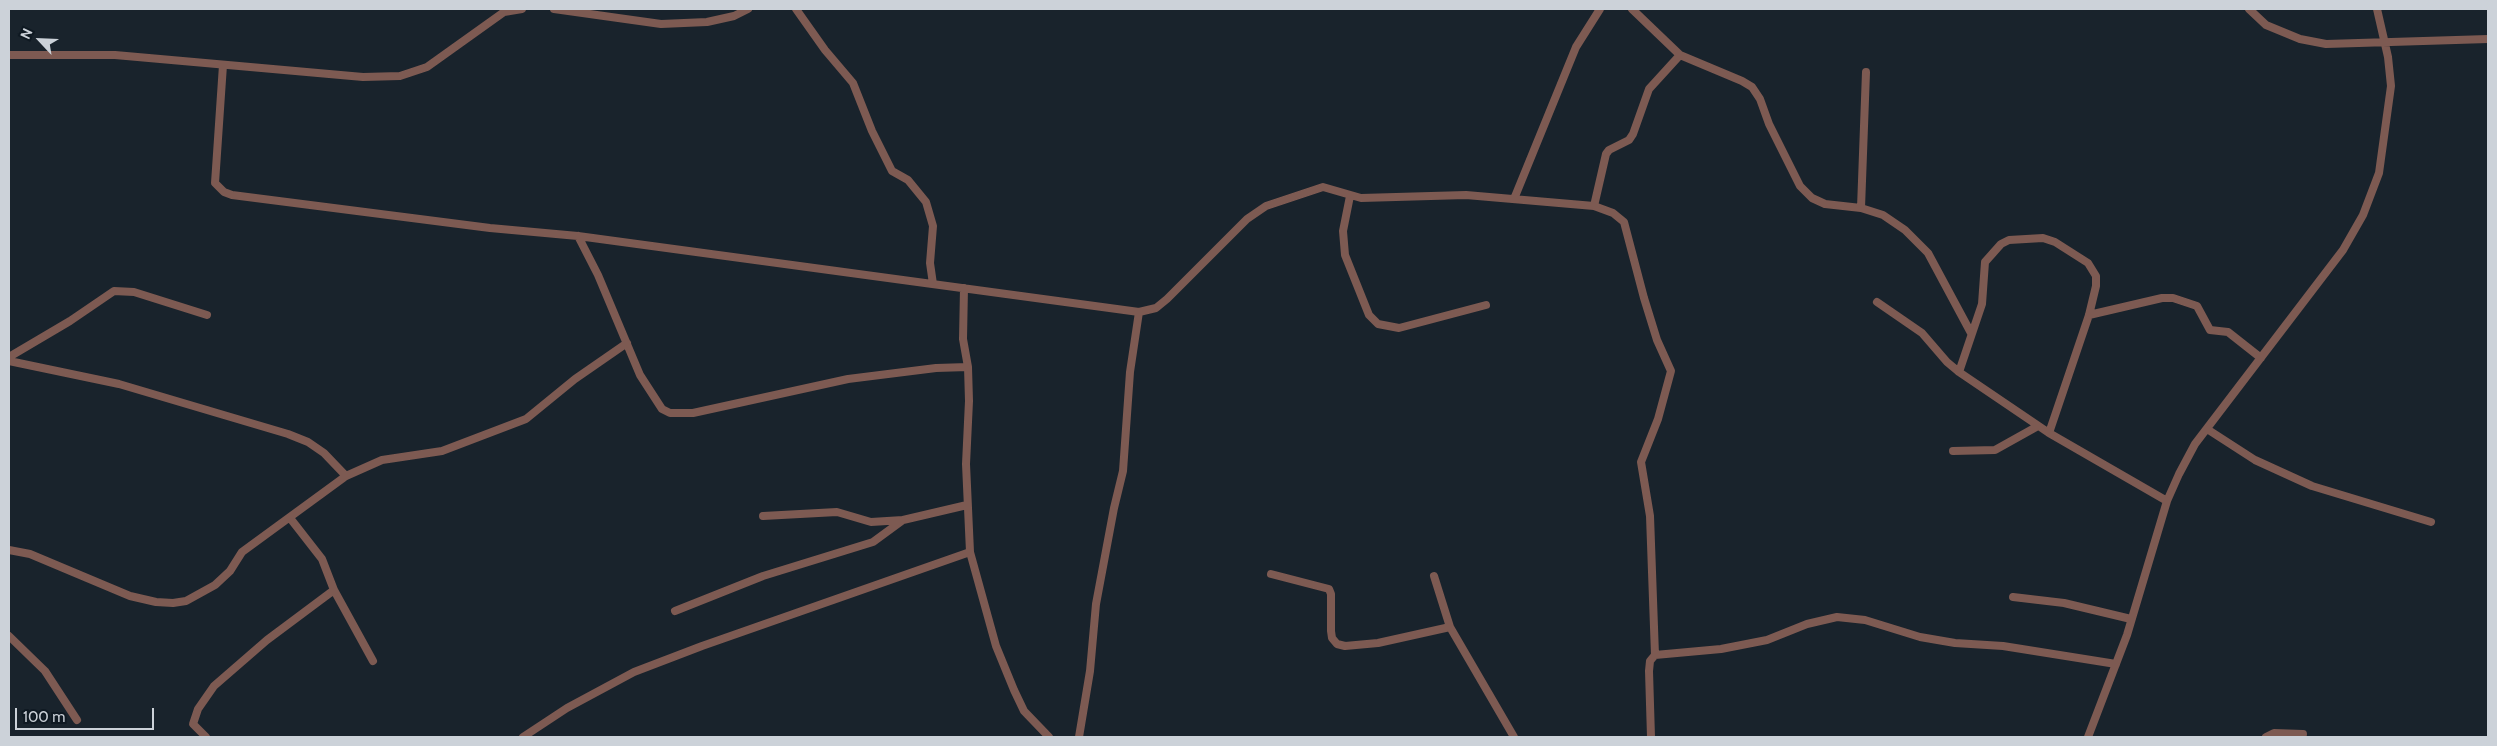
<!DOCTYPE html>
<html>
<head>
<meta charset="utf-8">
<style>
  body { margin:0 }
  #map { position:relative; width:2497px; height:746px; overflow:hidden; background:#19232c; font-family:Cabin,sans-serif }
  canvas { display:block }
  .frame { position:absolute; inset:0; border:10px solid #ccd2d9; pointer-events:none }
  .north { position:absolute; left:15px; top:15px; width:50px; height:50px; -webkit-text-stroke:4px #0f1922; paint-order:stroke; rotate:295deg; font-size:14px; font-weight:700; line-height:20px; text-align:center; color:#ccd2d9 }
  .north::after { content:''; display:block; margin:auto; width:18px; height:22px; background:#ccd2d9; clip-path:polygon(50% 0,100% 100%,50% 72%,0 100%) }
  .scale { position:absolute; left:15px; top:708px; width:139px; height:22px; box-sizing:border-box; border:2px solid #ccd2d9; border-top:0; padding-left:6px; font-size:15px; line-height:18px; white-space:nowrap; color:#ccd2d9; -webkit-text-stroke:4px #0f1922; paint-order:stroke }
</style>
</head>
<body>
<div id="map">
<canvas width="2497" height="746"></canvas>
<div class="frame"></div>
<div class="north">N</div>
<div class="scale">100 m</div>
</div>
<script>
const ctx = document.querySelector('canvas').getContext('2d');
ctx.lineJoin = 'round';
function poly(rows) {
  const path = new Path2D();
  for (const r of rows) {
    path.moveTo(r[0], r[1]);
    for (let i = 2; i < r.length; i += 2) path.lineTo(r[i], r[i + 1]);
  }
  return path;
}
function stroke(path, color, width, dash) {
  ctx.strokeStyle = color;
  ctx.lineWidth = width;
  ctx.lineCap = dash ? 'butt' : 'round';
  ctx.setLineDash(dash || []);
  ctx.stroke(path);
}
const minor = poly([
  [554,9,661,24,707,22,734,16,748,9],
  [796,9,825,50,853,83,872,131,892,171,908,180,926,202,933,226,930,263,933,284],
  [1632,9,1680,55,1742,81,1752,87,1760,99,1769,124,1800,186,1812,198,1825,204,1861,208,1883,215,1905,230,1928,253,1971,333],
  [2249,9,2266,25,2300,39,2326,44,2488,39],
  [9,55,115,55,363,77,400,76,427,67,504,12,522,9],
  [223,65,215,183,224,192,232,195,490,228,578,236,1139,312,1156,308,1167,299,1247,219,1266,206,1323,187,1361,198,1466,195,1594,206,1613,213,1624,222,1644,298,1657,340,1671,371,1658,419,1641,462,1650,516,1655,655,1650,661,1649,671,1651,737],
  [1350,196,1343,231,1345,255,1369,315,1378,324,1399,328,1486,305],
  [1514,199,1576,47,1600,9],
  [1594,206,1606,154,1609,150,1629,140,1633,134,1649,89,1680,55],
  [1861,208,1866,72],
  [578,236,598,275,640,375,662,409,670,413,693,413,848,379,936,368,968,367],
  [964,288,963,339,968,367,969,401,966,464,970,552,996,646,1014,690,1024,711,1049,737],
  [1877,302,1922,333,1947,362,1959,372,2049,433,2167,501],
  [2089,315,2162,298,2173,298,2197,306,2210,330,2228,332,2261,358],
  [9,357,70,321,114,291,134,292,207,315],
  [9,361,119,384,288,434,308,442,324,453,346,476],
  [1959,372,1982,304,1985,262,2001,244,2009,240,2043,238,2055,242,2088,263,2096,276,2096,286,2089,315,2049,433],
  [2207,429,2255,460,2312,486,2431,522],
  [1953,451,1995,450,2038,426],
  [763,516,837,512,871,522,903,520,967,505],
  [9,550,30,554,130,596,156,602,173,603,186,601,215,585,230,571,242,552,346,476,382,460,442,451,526,419,575,379,627,343],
  [1271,574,1329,589,1331,594,1331,631,1332,638,1337,644,1345,646,1378,643,1450,627],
  [1434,576,1450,627,1514,737],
  [334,590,373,661],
  [2013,597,2064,603,2131,619],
  [675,611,763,576,873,542,903,520],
  [9,636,45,671,77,720],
  [1655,655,1721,649,1767,640,1807,624,1837,617,1865,620,1920,637,1955,643,2003,646,2116,664],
  [206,737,193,724,198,709,214,686,267,640,334,590,322,559,290,518],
  [523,737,567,708,634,672,702,646,970,552],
  [1079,737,1090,671,1096,604,1114,508,1123,471,1130,372,1139,312],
  [2088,737,2127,635,2167,501,2179,474,2195,444,2343,250,2363,215,2379,173,2391,86,2388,57,2377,9],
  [2266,737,2274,733,2303,734]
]);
stroke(minor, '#7d5a52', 8);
</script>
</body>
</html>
